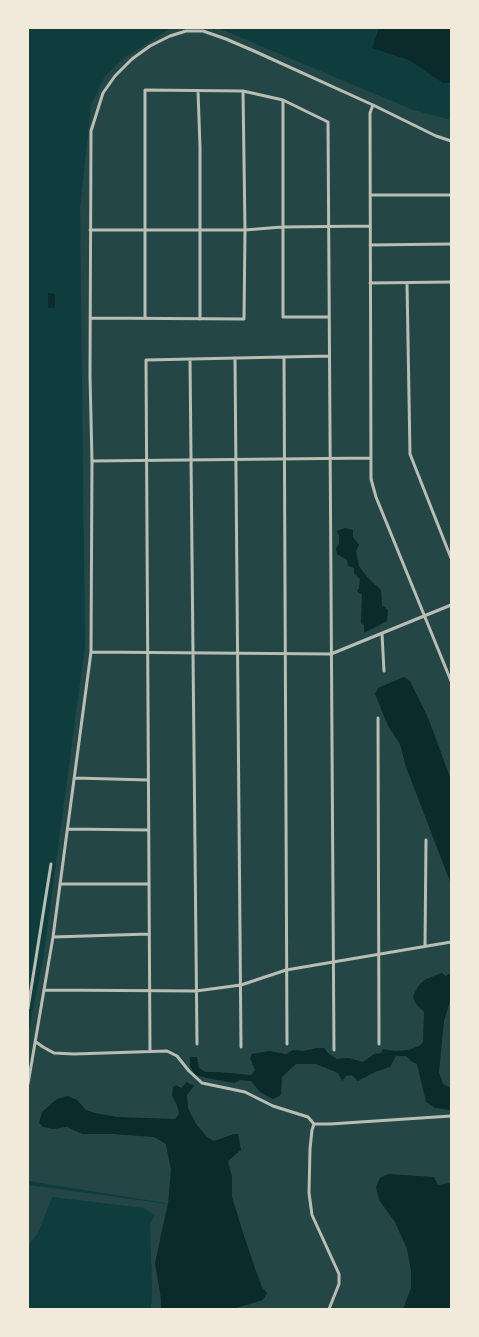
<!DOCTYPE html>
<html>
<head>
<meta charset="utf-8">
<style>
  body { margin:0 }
  #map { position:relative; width:479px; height:1337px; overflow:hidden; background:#0f3d3e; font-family:"Fira Sans",sans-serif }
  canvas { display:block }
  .frame { position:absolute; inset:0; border:29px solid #f1e9da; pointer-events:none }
</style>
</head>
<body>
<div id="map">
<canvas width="479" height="1337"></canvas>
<div class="frame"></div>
</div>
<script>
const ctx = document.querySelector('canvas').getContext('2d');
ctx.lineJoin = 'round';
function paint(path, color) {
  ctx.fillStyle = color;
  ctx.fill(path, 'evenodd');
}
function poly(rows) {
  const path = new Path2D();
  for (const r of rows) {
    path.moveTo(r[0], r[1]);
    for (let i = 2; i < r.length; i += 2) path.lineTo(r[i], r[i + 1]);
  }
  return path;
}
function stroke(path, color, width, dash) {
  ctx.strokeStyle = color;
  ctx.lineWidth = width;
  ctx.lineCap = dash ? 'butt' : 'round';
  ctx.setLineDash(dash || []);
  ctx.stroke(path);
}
const green = poly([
  [171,28,218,28,413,110,451,120,451,1268,442,1309,166,1309,178,1205,28,1181,28,1034,43,960,85,646,80,209,91,105,104,78,124,58],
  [28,1185,168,1204,160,1237,161,1309,151,1309,152,1286,150,1225,155,1215,144,1208,52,1197,38,1233,28,1245]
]);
const water = poly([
  [379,28,451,28,451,83,443,83,409,60,372,48],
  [48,293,55,294,55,308,48,308],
  [345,528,353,530,353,537,359,545,356,551,359,566,368,578,381,590,382,605,388,610,387,621,364,633,364,625,361,623,362,595,357,591,359,588,360,579,354,573,354,568,348,566,347,560,337,554,336,548,339,544,339,536,337,531],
  [404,677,410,681,429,720,451,780,451,884,406,767,400,744,388,726,375,694,378,688],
  [442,973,446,976,450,973,451,998,444,1021,439,1072,443,1084,451,1088,451,1110,435,1108,426,1102,417,1064,412,1062,406,1056,396,1056,390,1067,375,1072,358,1081,352,1075,346,1076,342,1081,338,1073,316,1064,296,1064,282,1077,281,1095,273,1099,260,1092,251,1081,240,1080,234,1083,207,1078,195,1075,190,1066,190,1057,197,1057,199,1068,205,1072,218,1072,251,1075,255,1070,250,1058,252,1054,269,1051,286,1054,293,1050,303,1051,317,1048,324,1048,329,1054,337,1059,349,1058,363,1062,374,1054,381,1053,383,1049,395,1051,409,1050,419,1046,423,1042,424,1012,416,1004,413,996,419,985,426,979],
  [187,1082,194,1086,187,1095,188,1108,196,1124,207,1137,214,1141,234,1134,238,1134,241,1150,228,1161,232,1177,232,1197,243,1233,256,1271,262,1287,267,1293,263,1300,233,1309,161,1309,161,1299,155,1263,168,1204,171,1170,166,1144,154,1137,113,1134,82,1134,67,1127,53,1129,43,1127,39,1123,42,1112,57,1099,68,1096,77,1100,86,1110,95,1113,117,1117,175,1119,179,1114,177,1105,172,1096,173,1087,176,1085,181,1088],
  [388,1174,434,1177,438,1185,451,1183,451,1309,403,1309,411,1288,411,1271,407,1249,395,1222,379,1200,376,1187,380,1178]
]);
const minor = poly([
  [198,91,200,147,200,319],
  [283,100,283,317,329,317],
  [373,105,370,113,371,479,376,497,451,681],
  [370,195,451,195],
  [90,230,245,230,282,227,369,226],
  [370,245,451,244],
  [370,283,451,282],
  [407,283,410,454,451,558],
  [90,318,244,319,245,230,243,91],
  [145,318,145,90,243,91,283,100,328,122,334,1050],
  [284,357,287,1044],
  [235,358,241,1047],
  [190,359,197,1044],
  [92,461,371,458],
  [382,634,384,671],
  [91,652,331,654,451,605],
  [378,718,379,1044],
  [75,778,148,780],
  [68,829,148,830],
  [61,884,149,884],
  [53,937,149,934],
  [425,946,426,840],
  [44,990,196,991,241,985,286,970,451,942],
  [28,1008,51,864],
  [36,1042,43,1047,54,1053,74,1054,167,1051,177,1056,189,1071,202,1083,245,1092,273,1106,308,1117,314,1124],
  [150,1050,146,360,329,356],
  [28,1084,53,937,91,652,92,461,90,376,91,131,103,93,115,76,132,59,150,46,170,36,186,31,203,31,226,39,254,51,373,105,436,136,451,141],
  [314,1124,312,1130,310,1149,309,1193,312,1215,339,1274,339,1284,329,1309],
  [314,1124,330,1124,451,1116]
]);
paint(green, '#244646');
paint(water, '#0a2a2b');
stroke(minor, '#b8beb3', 3);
</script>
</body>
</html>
